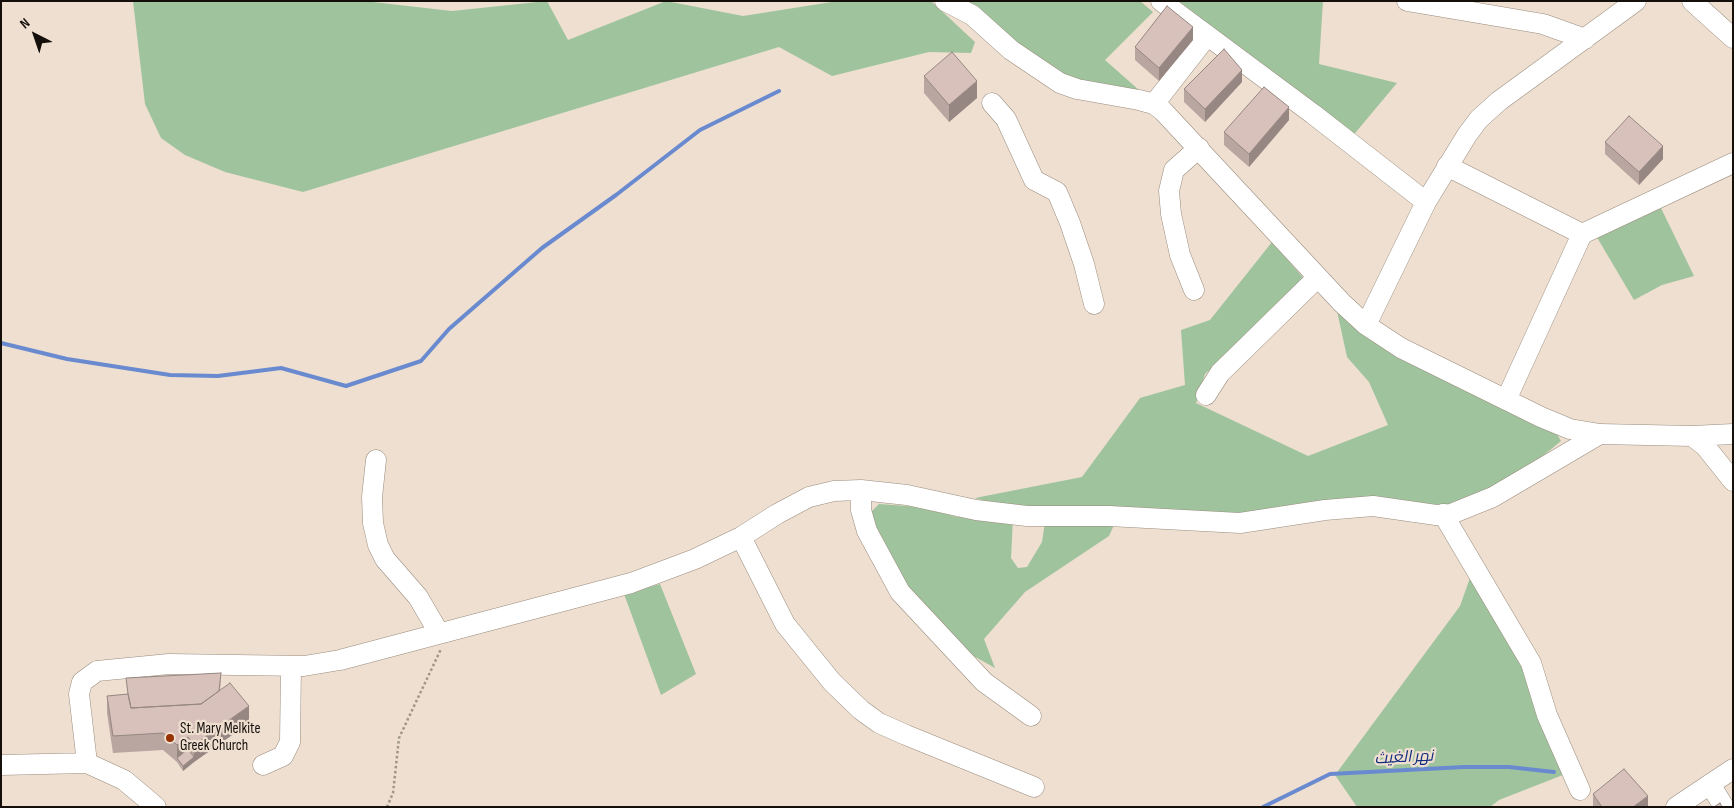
<!DOCTYPE html>
<html>
<head>
<meta charset="utf-8">
<style>
  body { margin:0 }
  #map { position:relative; width:1734px; height:808px; overflow:hidden; background:#eedfd0; font-family:"Sofia Sans Condensed",sans-serif }
  canvas { display:block }
  .frame { position:absolute; inset:0; border:2px solid #140f0a; pointer-events:none }
  .north { position:absolute; left:10px; top:10px; width:50px; height:50px; -webkit-text-stroke:4px #eedfd0; paint-order:stroke; rotate:319deg; font-size:14px; font-weight:700; line-height:20px; text-align:center; color:#140f0a }
  .north::after { content:''; display:block; margin:auto; width:18px; height:22px; background:#140f0a; clip-path:polygon(50% 0,100% 100%,50% 72%,0 100%) }
</style>
</head>
<body>
<div id="map">
<canvas width="1734" height="808"></canvas>
<div class="frame"></div>
<div class="north">N</div>
</div>
<script>
const ctx = document.querySelector('canvas').getContext('2d');
ctx.lineJoin = 'round';
function paint(path, color) {
  ctx.fillStyle = color;
  ctx.fill(path, 'evenodd');
}
function poly(rows) {
  const path = new Path2D();
  for (const r of rows) {
    path.moveTo(r[0], r[1]);
    for (let i = 2; i < r.length; i += 2) path.lineTo(r[i], r[i + 1]);
  }
  return path;
}
function stroke(path, color, width, dash) {
  ctx.strokeStyle = color;
  ctx.lineWidth = width;
  ctx.lineCap = dash ? 'butt' : 'round';
  ctx.setLineDash(dash || []);
  ctx.stroke(path);
}
function write(font, color, halo, rows, align = 'center') {
  ctx.font = font + ' "Sofia Sans Condensed",Cairo,sans-serif';
  ctx.lineWidth = 4.5;
  ctx.setLineDash([]);
  ctx.textBaseline = 'middle';
  ctx.strokeStyle = halo;
  ctx.fillStyle = color;
  for (const [text, x, y, turn = 0] of rows) {
    ctx.save();
    ctx.translate(x, y);
    ctx.rotate((+turn || 0) * Math.PI / 180);
    ctx.textAlign = isNaN(turn) ? turn : align;
    if (halo) ctx.strokeText(text, 0, 0);
    ctx.fillText(text, 0, 0);
    ctx.restore();
  }
}
const green = poly([
  [133,1,364,1,452,11,547,1,568,40,666,1,743,16,838,1,931,1,975,42,971,53,929,52,832,76,779,47,303,192,225,172,185,155,161,138,145,104],
  [967,1,1140,1,1153,12,1105,60,1139,90,1093,86,1055,74],
  [1168,1,1323,1,1319,64,1397,83,1351,138],
  [1661,208,1694,276,1662,285,1634,300,1595,234],
  [1272,242,1306,281,1205,374,1196,403,1308,456,1388,425,1369,382,1347,357,1337,311,1557,434,1561,441,1544,455,1489,493,1445,506,1363,497,1278,510,1210,516,1011,509,975,498,1082,477,1140,398,1185,385,1181,330,1210,320],
  [879,504,921,507,957,517,1013,518,1011,558,1018,568,1027,567,1042,542,1045,522,1114,525,1109,536,1025,592,984,639,995,668,970,654,908,589,886,552,871,512],
  [1471,575,1527,671,1568,773,1499,800,1490,807,1357,807,1335,775,1460,606],
  [660,584,696,674,661,695,624,594]
]);
const stream = poly([
  [1,343,67,359,170,375,218,376,281,368,346,386,421,361,449,329,542,248,616,195,700,130,779,91],
  [1263,807,1330,774,1464,767,1509,767,1554,772]
]);
const path = poly([
  [387,807,393,793,399,738,441,649]
]);
const minor = poly([
  [945,1,972,15,1011,50,1060,83,1077,89,1139,100,1154,104,1163,111,1342,303,1366,325,1401,348,1541,417,1570,429,1600,434,1692,436,1705,446,1733,481],
  [1161,1,1313,114,1426,202],
  [1407,1,1543,24,1585,39],
  [1692,1,1733,38],
  [992,103,1006,119,1034,180,1057,192,1070,223,1084,264,1094,304],
  [1154,104,1207,36],
  [1447,166,1582,234],
  [1194,290,1180,255,1171,214,1169,191,1174,170,1199,148],
  [1366,325,1426,202,1467,135,1479,119,1499,101,1636,1],
  [1206,395,1220,373,1317,278],
  [1506,400,1582,234,1733,163],
  [1692,436,1733,434],
  [376,460,372,497,373,523,378,545,385,559,418,597,439,633],
  [861,490,861,510,867,531,900,592,984,682,1031,716],
  [1443,514,1531,663,1547,715,1580,790],
  [741,537,785,624,832,682,861,710,879,723,906,735,1034,787],
  [87,763,79,694,82,682,97,671,169,664,304,666,340,660,631,583,695,559,741,537,777,514,809,497,834,491,861,490,907,495,976,510,1027,516,1109,516,1240,523,1325,510,1373,506,1436,515,1451,514,1493,497,1600,434],
  [1,765,87,763,124,780,156,807],
  [263,765,283,756,290,742,291,666],
  [1710,784,1724,807],
  [1676,807,1733,769]
]);
const wall = poly([
  [1193,40,1159,81,1135,60,1135,47],
  [924,76,977,98,949,122,924,93],
  [1242,82,1205,122,1184,102,1184,89],
  [1289,120,1249,167,1224,145,1224,132],
  [1605,142,1663,159,1639,185,1605,154],
  [221,677,220,691,249,723,194,762,183,771,177,762,163,750,113,753,107,713,107,696,128,694,126,678],
  [1593,794,1648,807,1593,807]
]);
const shadedWall = poly([
  [1193,27,1193,40,1159,81,1159,68],
  [1242,70,1242,82,1205,122,1205,109],
  [977,81,977,98,949,122,949,105],
  [1289,107,1289,120,1249,167,1249,154],
  [1663,146,1663,159,1639,185,1639,172],
  [249,706,249,723,194,762,183,771,183,766,194,757,194,745],
  [188,737,188,754,177,758,177,762,177,745],
  [1648,796,1648,807,1633,807]
]);
const building = poly([
  [1167,6,1193,27,1159,68,1135,47,1167,6],
  [1224,49,1242,70,1205,109,1184,89,1224,49],
  [952,52,977,81,949,105,924,76,952,52],
  [1264,87,1289,107,1249,154,1224,132,1264,87],
  [1629,116,1663,146,1639,172,1605,142,1629,116],
  [221,673,219,691,201,704,131,708,128,694,126,678,221,673],
  [230,683,249,706,194,745,188,737,177,745,163,733,113,736,107,696,128,694,131,708,201,704,230,683],
  [188,749,194,757,183,766,177,758,188,749],
  [1624,769,1648,796,1633,807,1602,807,1593,794,1624,769],
  [1720,803,1722,807,1714,807,1720,803]
]);
const markers = [
  [170,738,5,"#973300"]
];
const poiNames = [
  ["St. Mary Melkite",180,729],
  ["Greek Church",180,746]
];
const waterNames = [
  ["نهر الغيث",1404,758,-3]
];
paint(green, '#9fc49d');
stroke(stream, '#6a8ad0', 4);
stroke(minor, '#9a8c7e', 21);
stroke(path, '#a09589', 2.5, [2.5, 2.5]);
stroke(minor, '#fff', 20);
paint(wall, '#b9a6a0');
paint(shadedWall, '#968782');
paint(building, '#d7c1ba');
stroke(building, '#968782', 1);
for (const [x, y, r, color] of markers) {
  const dot = new Path2D();
  dot.arc(x, y, r, 0, 2 * Math.PI);
  ctx.fillStyle = color;
  ctx.fill(dot);
  stroke(dot, '#eedfd0', 2);
}
write('15px', '#140f0a', '#eedfd0', poiNames, 'left');
write('italic 16px', '#0f2b7d', '#eedfd0', waterNames);
</script>
</body>
</html>
